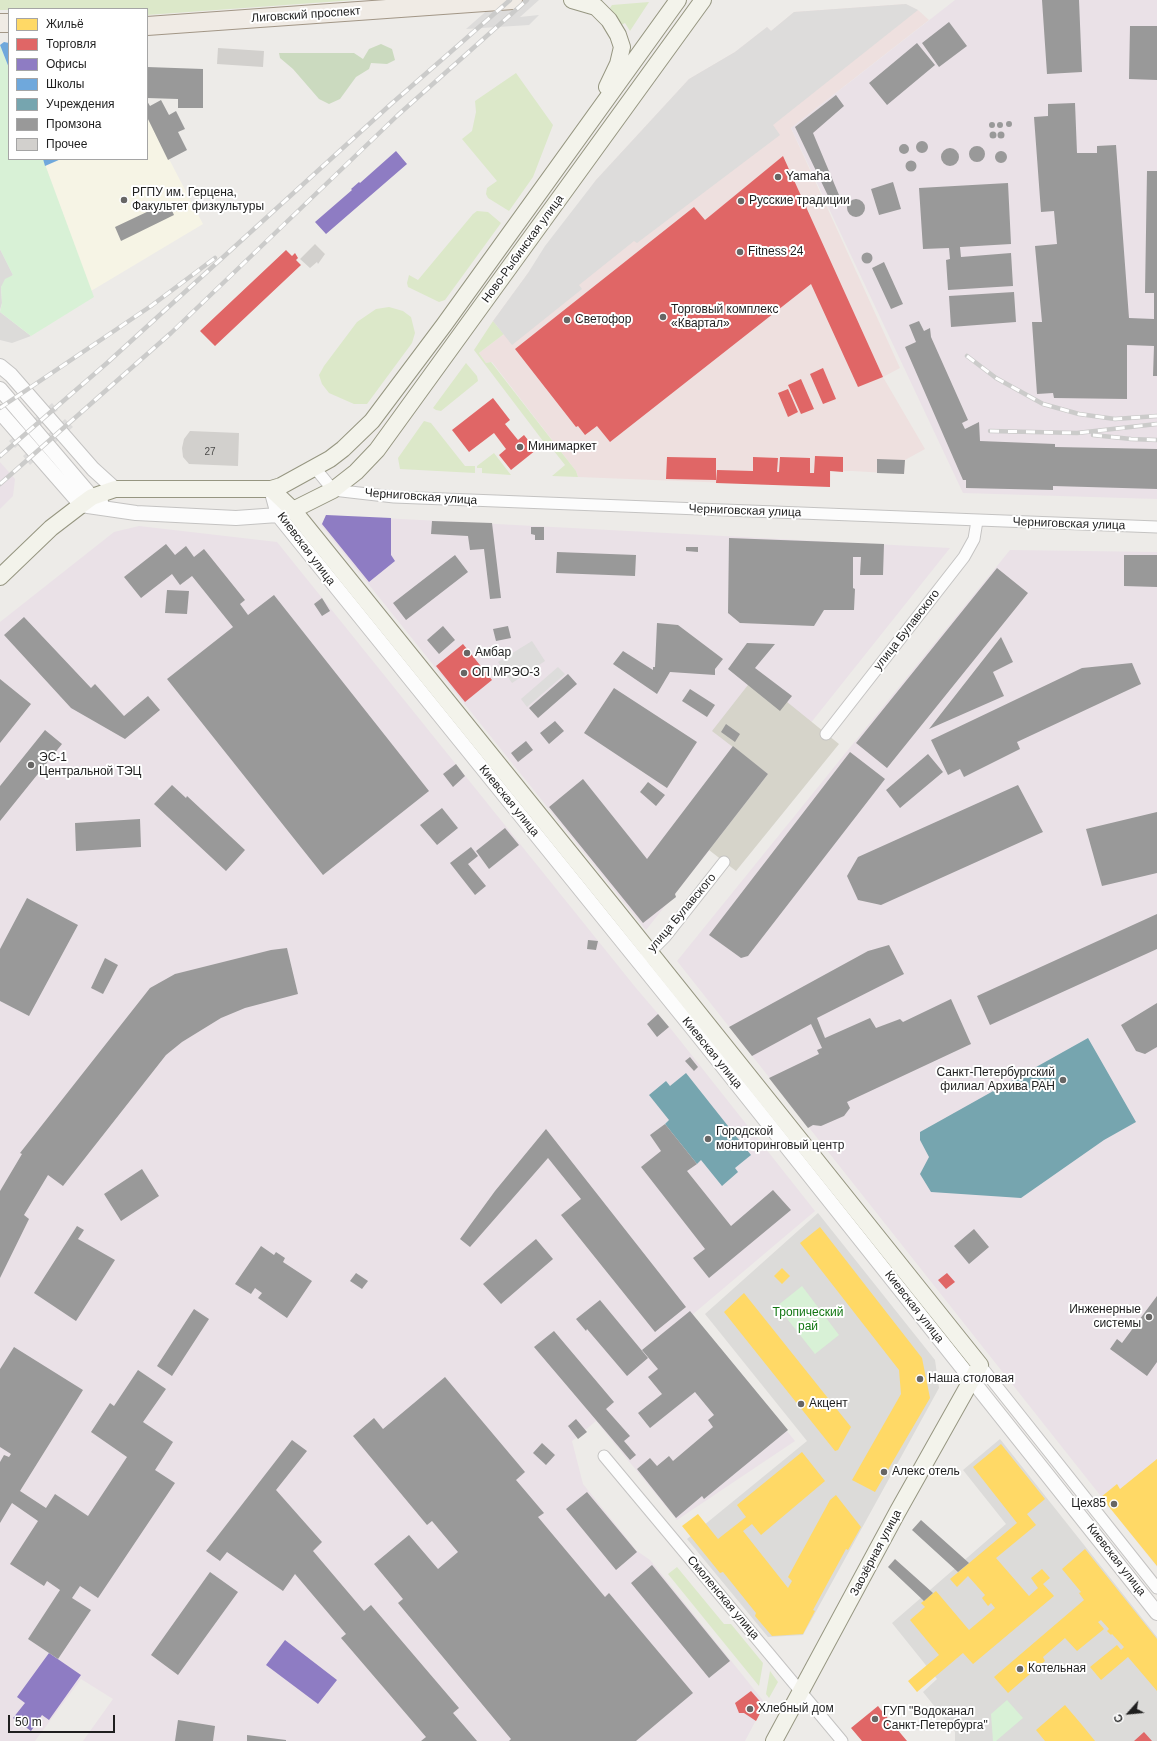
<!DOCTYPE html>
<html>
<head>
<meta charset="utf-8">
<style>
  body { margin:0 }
  #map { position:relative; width:1157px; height:1741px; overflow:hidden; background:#edebe8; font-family:Arial,sans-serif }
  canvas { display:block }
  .legend { position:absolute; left:8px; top:8px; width:140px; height:152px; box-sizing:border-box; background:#fff; border:1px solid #a5a5a5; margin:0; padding:5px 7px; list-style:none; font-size:12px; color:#1f1f1f }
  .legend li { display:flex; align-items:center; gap:8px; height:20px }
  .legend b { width:20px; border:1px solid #a5a5a5 }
  .north { position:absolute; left:1109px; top:1693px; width:40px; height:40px; -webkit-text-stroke:3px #fff; paint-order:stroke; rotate:243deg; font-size:11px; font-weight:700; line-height:16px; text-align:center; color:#1f1f1f }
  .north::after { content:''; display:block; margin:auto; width:14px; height:18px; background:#1f1f1f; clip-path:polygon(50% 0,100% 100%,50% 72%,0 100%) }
  .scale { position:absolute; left:8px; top:1715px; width:107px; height:18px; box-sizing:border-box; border:2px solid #1f1f1f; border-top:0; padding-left:5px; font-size:12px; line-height:14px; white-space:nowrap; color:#1f1f1f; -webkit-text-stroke:3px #fff; paint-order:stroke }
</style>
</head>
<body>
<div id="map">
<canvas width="1157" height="1741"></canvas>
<ul class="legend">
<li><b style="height:11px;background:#ffd966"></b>Жильё</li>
<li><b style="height:11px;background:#e06666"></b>Торговля</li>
<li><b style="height:11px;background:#8e7cc3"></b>Офисы</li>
<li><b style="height:11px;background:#6fa8dc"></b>Школы</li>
<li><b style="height:11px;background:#76a5af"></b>Учреждения</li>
<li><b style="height:11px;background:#999"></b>Промзона</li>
<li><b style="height:11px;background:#d2d0cd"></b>Прочее</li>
</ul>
<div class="north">С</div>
<div class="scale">50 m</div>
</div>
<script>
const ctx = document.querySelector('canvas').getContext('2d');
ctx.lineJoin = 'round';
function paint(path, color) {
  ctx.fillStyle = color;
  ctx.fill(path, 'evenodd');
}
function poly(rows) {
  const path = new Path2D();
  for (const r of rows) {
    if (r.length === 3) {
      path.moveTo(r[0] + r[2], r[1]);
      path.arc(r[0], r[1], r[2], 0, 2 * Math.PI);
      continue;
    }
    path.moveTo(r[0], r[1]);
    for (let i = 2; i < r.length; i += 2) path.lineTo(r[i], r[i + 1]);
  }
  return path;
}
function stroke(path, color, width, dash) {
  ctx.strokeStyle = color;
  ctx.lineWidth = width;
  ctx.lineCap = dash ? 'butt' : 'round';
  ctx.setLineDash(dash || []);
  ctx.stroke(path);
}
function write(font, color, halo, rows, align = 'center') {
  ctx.font = font + ' Arial,sans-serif';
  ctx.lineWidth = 4;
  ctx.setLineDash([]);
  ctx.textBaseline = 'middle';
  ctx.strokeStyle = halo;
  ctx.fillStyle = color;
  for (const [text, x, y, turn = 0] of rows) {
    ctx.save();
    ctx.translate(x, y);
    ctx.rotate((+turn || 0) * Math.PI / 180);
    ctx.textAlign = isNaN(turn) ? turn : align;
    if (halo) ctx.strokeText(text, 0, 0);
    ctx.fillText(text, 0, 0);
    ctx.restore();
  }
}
const residential = poly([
  [0,249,13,275,1,287,2,303,0,310],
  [0,312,31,336,12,343,0,340],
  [818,1213,935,1360,939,1388,803,1635,768,1637,687,1539,807,1441,705,1314],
  [1000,1439,1157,1637,1157,1741,955,1741,955,1732,923,1692,937,1679,892,1623,1006,1524,963,1470]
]);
const commercial = poly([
  [906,4,918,10,929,20,791,128,900,368,883,377,925,449,905,460,904,474,852,471,831,471,830,487,578,477,576,471,492,362,486,363,479,353,504,334,493,321,596,180,689,79,735,52,767,27,771,31,794,12]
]);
const industrial = poly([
  [955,0,1157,0,1157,499,963,493,791,128],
  [0,462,15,479,13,496,0,509],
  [326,515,950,548,646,930,321,525],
  [139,526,277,542,636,988,671,1029,815,1211,692,1315,795,1441,677,1520,596,1421,572,1441,583,1484,637,1551,650,1560,765,1703,745,1741,83,1741,113,1699,81,1679,35,1741,0,1741,0,622,114,532],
  [1010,550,1157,552,1157,1567,677,961]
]);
const education = poly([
  [147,117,203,224,91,291,43,159,147,159]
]);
const construction = poly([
  [755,676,839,744,736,871,709,850,768,774,712,731]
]);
const grass = poly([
  [0,0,355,0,147,15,147,9,0,10],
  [649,2,630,31,625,23,621,25,610,8,612,5],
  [516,73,553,125,533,177,509,211,488,198,486,194,487,188,497,181,462,139,472,131,476,112,475,101],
  [477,211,488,212,501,223,445,300,439,302,408,287,407,283,409,275,418,280,473,214],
  [389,307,403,311,411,317,415,333,412,343,367,404,354,404,329,393,322,384,319,375,324,366,357,322,376,309],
  [493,321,504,334,479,353,486,363,491,362,576,471,578,477,552,476,565,465,550,446,546,445,474,350],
  [466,363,477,376,478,381,441,411,436,410,433,408],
  [424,421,431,423,465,466,475,466,475,473,400,469,398,458],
  [494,453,511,475,482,473,482,468,477,468,477,466],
  [677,1567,724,1624,731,1624,763,1663,759,1686,668,1574],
  [770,1671,778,1682,769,1698,766,1694]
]);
const forest = poly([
  [381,44,392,49,395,60,387,64,371,63,369,69,356,77,340,99,329,104,319,99,293,69,280,58,279,53,354,53,363,59,369,49]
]);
const park = poly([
  [0,45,9,68,9,159,43,159,94,297,31,336,0,312,2,303,1,287,5,279,13,275,0,249],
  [802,1286,839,1335,815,1354,777,1306],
  [1007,1700,1023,1718,996,1741,993,1741,991,1714]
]);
const parking = poly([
  [499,0,539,0,520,17,539,15,529,25,466,29],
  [906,4,918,10,773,125,780,135,637,243,634,241,579,285,582,289,512,345,493,321,528,273,545,246,596,180,689,79,735,52,767,27,771,31,794,12],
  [52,403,58,410,15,448,9,441],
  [65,419,73,427,30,465,23,456],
  [532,641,545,661,512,683,498,662],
  [558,667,565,674,527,707,521,699]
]);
const homes = poly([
  [820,1227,922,1358,930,1398,875,1492,852,1480,901,1394,899,1370,800,1243],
  [782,1268,790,1276,782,1284,774,1276],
  [744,1293,851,1427,838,1450,835,1451,724,1312],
  [1001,1444,1045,1499,1027,1514,1036,1525,996,1558,1029,1596,1038,1588,1031,1578,1042,1569,1050,1578,1043,1584,1054,1596,973,1664,963,1653,917,1692,908,1681,939,1655,910,1620,925,1607,921,1603,936,1591,969,1630,995,1608,991,1603,988,1606,982,1598,985,1595,968,1576,957,1587,950,1579,1017,1523,973,1467],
  [802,1452,825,1481,761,1535,752,1524,743,1531,788,1588,792,1581,788,1577,830,1500,836,1495,861,1527,848,1550,846,1549,813,1610,815,1611,803,1634,772,1636,755,1616,756,1613,723,1572,720,1573,682,1526,698,1514,718,1539,746,1517,737,1505],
  [1157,1459,1157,1566,1101,1497,1117,1484,1120,1489],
  [1085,1549,1157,1639,1157,1691,1128,1657,1101,1680,1090,1667,1117,1645,1121,1650,1124,1647,1112,1634,1111,1635,1107,1631,1109,1629,1101,1620,1098,1622,1104,1629,1077,1651,1065,1638,1043,1657,1045,1661,1008,1693,994,1677,1084,1600,1079,1593,1081,1592,1062,1569],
  [1065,1705,1082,1725,1095,1741,1045,1741,1036,1730]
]);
const shops = poly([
  [783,156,883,377,858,387,811,284,610,442,597,426,585,435,578,426,576,427,515,349,694,207,705,220],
  [286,250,292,256,295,253,298,258,296,260,301,265,215,346,200,331],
  [823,368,836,399,823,404,810,374],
  [801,379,814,409,801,414,788,385],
  [788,389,798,412,788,417,778,393],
  [493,398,510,420,505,424,518,440,524,435,536,450,511,470,499,455,506,449,494,433,469,452,452,430],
  [815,456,843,457,843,472,830,471,830,487,716,483,717,470,753,471,753,457,778,458,777,472,779,472,780,457,810,458,810,473,814,473],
  [667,457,716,458,716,480,666,479],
  [463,644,492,680,465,702,436,666],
  [947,1273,955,1282,946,1289,938,1280],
  [751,1691,764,1706,756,1721,744,1713,739,1713,735,1703],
  [878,1706,881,1710,907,1741,862,1741,851,1728],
  [1144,1732,1152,1741,1134,1741]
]);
const offices = poly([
  [396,151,407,164,326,234,315,222,352,190,351,189,359,182,360,183],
  [326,515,391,518,391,555,395,561,369,582,322,524],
  [285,1640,337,1680,318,1704,266,1665],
  [49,1653,81,1675,49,1720,42,1715,31,1731,13,1718,25,1703,17,1697]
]);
const schools = poly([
  [4,42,9,43,9,68,0,45],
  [43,159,61,159,45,166]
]);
const public = poly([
  [1088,1038,1136,1122,1104,1140,1021,1198,931,1192,920,1174,929,1157,920,1140,920,1132],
  [686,1073,751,1155,735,1168,738,1172,722,1186,701,1160,697,1164,665,1124,669,1120,649,1095,666,1081,670,1086]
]);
const industry = poly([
  [1042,0,1079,0,1082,72,1047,74],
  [949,22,967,46,939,67,922,43],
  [1130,26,1157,26,1157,80,1129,79],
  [917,43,935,65,887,105,869,83],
  [147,67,203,69,203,108,178,108,178,99,147,98],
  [836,95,844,106,813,133,839,195,830,200,795,127],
  [161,100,169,115,176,111,185,129,178,132,187,150,168,160,147,117,147,101,150,106],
  [1075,103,1077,153,1097,153,1097,146,1116,145,1129,318,1154,319,1154,293,1145,293,1147,171,1157,171,1157,376,1153,376,1154,346,1127,345,1127,399,1054,398,1053,393,1037,394,1032,322,1042,322,1035,246,1057,244,1054,211,1041,212,1034,117,1048,116,1048,104],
  [1009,124,3],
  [992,125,3],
  [1000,125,3],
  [1001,135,3.5],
  [993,135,3.5],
  [922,147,6],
  [904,149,5],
  [977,154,8],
  [950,157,9],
  [1001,157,6],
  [911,166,5.5],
  [893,182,901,209,879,215,871,189],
  [1008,183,1011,244,960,247,961,257,1011,253,1013,286,948,290,946,260,950,259,949,248,923,249,919,188],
  [856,208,9],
  [168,202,174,215,121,241,115,227],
  [867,258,5.5],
  [884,262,903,304,891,309,872,268],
  [1014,292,1016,322,951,327,949,296],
  [919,321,924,331,930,328,931,337,968,420,962,423,965,429,979,422,980,441,1055,444,1055,447,1157,449,1157,489,1053,486,1053,490,966,488,966,480,963,480,905,347,916,342,909,325],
  [877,459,905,460,904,474,877,473],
  [432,521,492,523,501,598,490,599,484,549,470,550,468,536,431,534],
  [531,527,544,527,544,540,535,540,535,535,531,534],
  [729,538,884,544,883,575,860,575,861,557,853,557,853,588,855,589,854,610,824,610,814,626,740,623,728,613],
  [166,544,175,555,186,546,194,557,204,549,245,600,240,604,248,615,274,595,429,791,323,875,167,679,233,627,192,576,180,585,172,574,141,598,124,577],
  [686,547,698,547,698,552,686,551],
  [557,552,636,555,635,576,556,573],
  [455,555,468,572,406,620,393,603],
  [1124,555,1157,555,1157,587,1124,586],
  [997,568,1028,593,887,768,856,743],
  [167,590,189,591,187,614,165,613],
  [322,598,330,611,322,616,314,604],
  [24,617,91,688,95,684,124,716,148,696,160,710,125,739,71,708,4,635],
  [657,623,678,625,723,659,715,669,715,675,670,672,657,694,613,664,623,651,653,670,653,667,655,667],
  [443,626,455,640,439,654,427,640],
  [508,626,511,638,496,641,493,629],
  [1001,637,1013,662,993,672,1004,696,929,729],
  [747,643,775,644,755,668,792,696,780,711,728,669],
  [1132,663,1141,684,1017,742,1020,749,964,777,960,769,948,775,931,740,1082,668],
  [568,674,577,684,538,718,529,708],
  [0,679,31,704,0,743],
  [614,688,697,742,667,788,584,733],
  [690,689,715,705,707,717,682,701],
  [555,721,564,731,549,744,540,733],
  [726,724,740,734,735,742,721,732],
  [45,730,62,744,0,821,0,786],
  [526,741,533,750,518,762,511,753],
  [733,746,768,774,675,894,676,897,643,923,549,807,583,779,647,859],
  [850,752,885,779,748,956,741,958,709,935],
  [928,754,943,772,900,808,886,790],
  [456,764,465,776,453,787,443,774],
  [648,782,665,795,656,806,640,792],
  [172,785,186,798,187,796,245,850,226,871,154,804],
  [1018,785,1043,832,881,905,858,900,847,876,858,857],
  [442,808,458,828,437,845,420,825],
  [1157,812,1157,873,1102,886,1086,829],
  [140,819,141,847,76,851,75,823],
  [505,828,519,845,489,869,476,851],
  [471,847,478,856,468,864,486,886,475,895,450,863],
  [27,898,78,925,29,1016,0,1001,0,949],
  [1157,914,1157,949,990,1025,977,996],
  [588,940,598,941,596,950,587,949],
  [889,945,904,974,817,1018,825,1038,870,1018,876,1028,900,1019,903,1022,951,999,971,1044,847,1102,850,1108,844,1116,821,1126,813,1125,808,1128,769,1078,819,1054,817,1050,822,1048,811,1024,752,1056,729,1027,868,951],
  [287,948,298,994,245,1008,221,1018,182,1042,166,1055,63,1186,48,1175,24,1215,29,1219,0,1278,0,1191,22,1154,20,1153,150,988,175,974,271,950],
  [105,958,118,965,103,994,91,988],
  [1157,1003,1157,1047,1145,1054,1136,1051,1121,1025],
  [658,1014,669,1027,657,1037,647,1024],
  [690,1057,698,1067,694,1071,685,1061],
  [665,1124,697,1164,687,1171,731,1226,773,1190,791,1210,709,1278,693,1258,705,1249,641,1167,661,1151,650,1135],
  [546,1129,686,1307,655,1332,561,1215,581,1199,548,1158,470,1247,460,1239,495,1191],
  [142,1169,159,1196,121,1221,104,1194],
  [77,1226,84,1230,78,1239,115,1260,76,1321,34,1293],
  [974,1229,989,1247,969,1264,954,1246],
  [536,1239,553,1259,501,1304,483,1284],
  [261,1246,274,1255,276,1252,285,1258,283,1262,312,1281,287,1318,258,1298,262,1293,255,1288,251,1294,235,1284],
  [356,1273,368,1281,362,1289,350,1281],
  [1157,1296,1157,1362,1147,1376,1110,1349,1117,1339,1122,1343],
  [600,1300,648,1358,627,1376,587,1329,586,1331,576,1319],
  [194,1309,209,1319,172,1376,157,1366],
  [690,1311,788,1430,704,1499,702,1496,676,1518,637,1469,650,1458,657,1466,669,1456,673,1461,713,1427,708,1420,714,1415,695,1392,650,1428,638,1413,662,1394,648,1377,658,1369,642,1350],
  [554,1331,614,1402,606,1409,630,1436,624,1441,636,1455,630,1460,534,1347],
  [14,1347,83,1390,20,1491,46,1508,55,1494,88,1516,127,1457,91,1432,110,1403,114,1406,138,1370,166,1389,143,1422,173,1442,155,1470,175,1483,98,1598,80,1586,72,1598,91,1610,58,1659,28,1639,60,1590,47,1581,44,1586,10,1564,38,1521,12,1503,0,1523,0,1462,4,1455,9,1457,11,1454,0,1447,0,1369],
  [445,1377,525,1472,516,1480,544,1513,538,1517,605,1597,609,1593,693,1693,636,1741,509,1741,511,1739,398,1603,403,1599,374,1564,409,1535,438,1569,458,1552,432,1521,427,1525,353,1436,374,1418,383,1429],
  [576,1419,587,1432,578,1439,568,1426],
  [292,1440,307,1451,276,1490,322,1542,313,1551,364,1611,371,1605,459,1708,453,1713,477,1741,421,1741,426,1737,341,1638,346,1634,295,1574,283,1591,227,1552,220,1561,206,1551],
  [542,1443,555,1455,546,1465,533,1453],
  [587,1492,637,1552,616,1570,566,1509],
  [921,1520,969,1563,958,1572,912,1530],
  [895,1559,933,1593,924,1601,888,1567],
  [652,1565,730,1661,709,1678,631,1583],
  [210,1572,238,1592,178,1675,151,1655],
  [178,1720,215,1726,213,1741,175,1741],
  [247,1735,286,1740,286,1741,247,1741]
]);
const building = poly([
  [218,48,264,51,263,67,217,64],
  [315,244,325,254,318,264,317,262,310,268,300,259],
  [190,431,239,433,238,466,189,464,183,457,182,448,184,439]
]);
const minor = poly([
  [315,468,333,490,394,497,1157,527],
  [826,734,964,557,974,539,977,521],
  [646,956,665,937,724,862],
  [980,1365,1157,1588],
  [604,1456,842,1741]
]);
const tertiary = poly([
  [0,366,11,375,93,469,115,489],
  [0,389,92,497,101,502],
  [0,412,81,505,136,513,236,518,278,515,286,513],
  [271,489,278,515,701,1039,1157,1613]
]);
const secondary = poly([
  [572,0,596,7,609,20,618,35,622,47,618,64,607,87],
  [271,489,293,510,616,910,980,1365,898,1511,774,1741],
  [293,510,333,490,356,472,377,450,703,0],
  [0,577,51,528,81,505,92,497,115,489,271,489,281,486,330,459,343,449,372,421,444,325,678,0]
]);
const primary = poly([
  [0,23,9,23],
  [147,26,513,0]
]);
const rail = poly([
  [967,356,996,378,1043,404,1079,414,1115,419,1157,416],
  [0,408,151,306,215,258],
  [990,431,1077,433,1157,424],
  [1093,435,1131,439,1157,440],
  [0,456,107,363,390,105,510,0],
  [0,484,171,333,398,115,527,0]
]);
const markers = [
  [778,177,4,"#676665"],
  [124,200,4,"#676665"],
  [741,201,4,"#676665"],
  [740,252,4,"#676665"],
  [663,317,4,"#676665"],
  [567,320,4,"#676665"],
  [520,447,4,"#676665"],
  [467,653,4,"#676665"],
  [464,673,4,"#676665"],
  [31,765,4,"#676665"],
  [1063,1080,4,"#676665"],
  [708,1139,4,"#676665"],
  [1149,1317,4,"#676665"],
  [920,1379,4,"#676665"],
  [801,1404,4,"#676665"],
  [884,1472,4,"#676665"],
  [1114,1504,4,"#676665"],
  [1020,1669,4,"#676665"],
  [750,1709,4,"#676665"],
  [875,1719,4,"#676665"]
];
const numberNames = [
  ["27",210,452]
];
const streetNames = [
  ["Лиговский проспект",306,15,-4],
  ["Ново-Рыбинская улица",523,249,-54],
  ["Черниговская улица",421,497,4],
  ["Черниговская улица",745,511,2],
  ["Черниговская улица",1069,524,2],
  ["Киевская улица",306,549,53],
  ["улица Булавского",907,630,-52],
  ["Киевская улица",509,801,51],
  ["улица Булавского",682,913,-50],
  ["Киевская улица",712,1053,51],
  ["Киевская улица",914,1307,52],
  ["Заозёрная улица",876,1553,-62],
  ["Киевская улица",1116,1560,52],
  ["Смоленская улица",723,1598,50]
];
const poiNames = [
  ["Yamaha",786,177],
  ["РГПУ им. Герцена,",132,193],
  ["Факультет физкультуры",132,207],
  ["Русские традиции",749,201],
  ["Fitness 24",748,252],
  ["Торговый комплекс",671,310],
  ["«Квартал»",671,324],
  ["Светофор",575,320],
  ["Минимаркет",528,447],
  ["Амбар",475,653],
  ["ОП МРЭО-3",472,673],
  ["ЭС-1",39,758],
  ["Центральной ТЭЦ",39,772],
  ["Санкт-Петербургский",1055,1073,"right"],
  ["филиал Архива РАН",1055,1087,"right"],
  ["Городской",716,1132],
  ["мониторинговый центр",716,1146],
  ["Инженерные",1141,1310,"right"],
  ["системы",1141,1324,"right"],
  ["Наша столовая",928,1379],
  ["Акцент",809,1404],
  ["Алекс отель",892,1472],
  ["Цех85",1106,1504,"right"],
  ["Котельная",1028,1669],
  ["Хлебный дом",758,1709],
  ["ГУП \"Водоканал",883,1712],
  ["Санкт-Петербурга\"",883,1726]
];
const parkNames = [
  ["Тропический",808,1313],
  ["рай",808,1327]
];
paint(residential, '#dcdbd9');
paint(commercial, '#eee0df');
paint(industrial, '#eae1e7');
paint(education, '#f6f4e5');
paint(construction, '#d6d4ca');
paint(grass, '#dce8c9');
paint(forest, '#cbdabf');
paint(park, '#d8f1d6');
paint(parking, '#dddcdb');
paint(homes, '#ffd966');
paint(shops, '#e06666');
paint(offices, '#8e7cc3');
paint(schools, '#6fa8dc');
paint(public, '#76a5af');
paint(industry, '#999');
paint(building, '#d2d0cd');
stroke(minor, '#c4c3c2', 13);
stroke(tertiary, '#c4c3c2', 16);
stroke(secondary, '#969681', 18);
stroke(primary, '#a29686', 20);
stroke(minor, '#fcfcfc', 11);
stroke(tertiary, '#fcfcfc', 14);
stroke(secondary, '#f3f3eb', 16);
stroke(primary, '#f0ebe5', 18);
stroke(rail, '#cbcbca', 4.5);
stroke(rail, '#fff', 3, [9]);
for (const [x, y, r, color] of markers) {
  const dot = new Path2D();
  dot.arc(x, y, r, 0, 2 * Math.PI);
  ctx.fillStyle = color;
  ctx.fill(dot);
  stroke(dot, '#fff', 1.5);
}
write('10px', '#4c4b4a', null, numberNames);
write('12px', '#1f1f1f', '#fff', streetNames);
write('12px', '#1f1f1f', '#fff', poiNames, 'left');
write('12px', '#137713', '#fff', parkNames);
</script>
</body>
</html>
